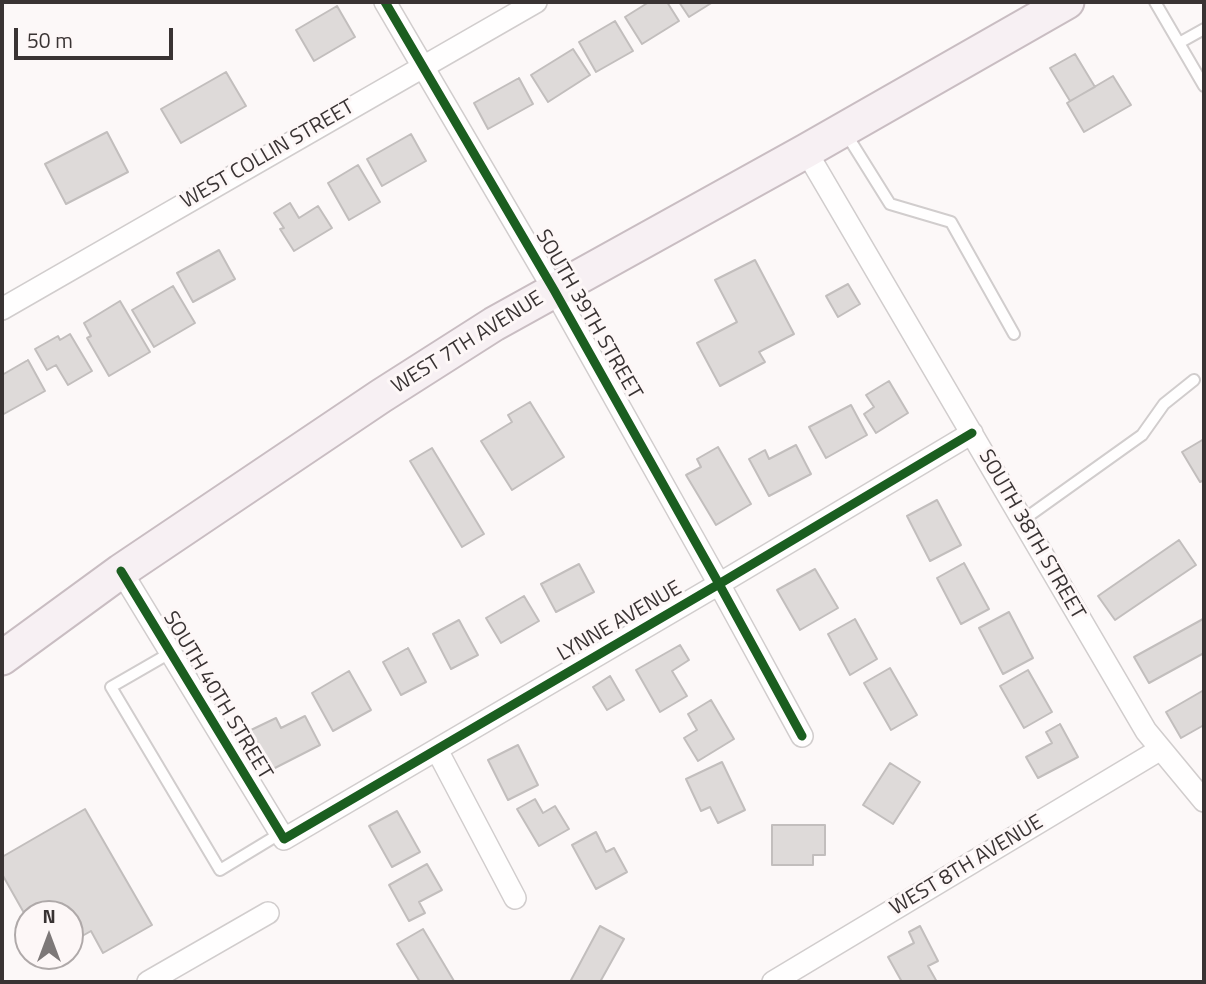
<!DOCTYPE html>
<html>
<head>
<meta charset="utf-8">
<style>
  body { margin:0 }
  #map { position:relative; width:1206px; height:984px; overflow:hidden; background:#fcf8f8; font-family:"Titillium Web",sans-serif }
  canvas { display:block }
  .frame { position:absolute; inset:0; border:4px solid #393333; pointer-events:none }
  .north { position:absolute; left:14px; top:900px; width:70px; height:70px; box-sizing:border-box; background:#fdf7f7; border:2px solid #afa9a9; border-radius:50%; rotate:0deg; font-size:19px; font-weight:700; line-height:28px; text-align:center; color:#393333 }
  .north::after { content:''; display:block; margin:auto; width:24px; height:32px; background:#7d7878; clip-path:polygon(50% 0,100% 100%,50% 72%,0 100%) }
  .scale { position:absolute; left:14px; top:28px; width:159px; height:32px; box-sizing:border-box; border:4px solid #393333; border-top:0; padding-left:9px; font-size:21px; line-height:24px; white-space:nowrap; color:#393333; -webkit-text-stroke:5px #fdf7f7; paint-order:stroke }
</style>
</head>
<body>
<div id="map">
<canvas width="1206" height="984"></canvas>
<div class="frame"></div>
<div class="north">N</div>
<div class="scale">50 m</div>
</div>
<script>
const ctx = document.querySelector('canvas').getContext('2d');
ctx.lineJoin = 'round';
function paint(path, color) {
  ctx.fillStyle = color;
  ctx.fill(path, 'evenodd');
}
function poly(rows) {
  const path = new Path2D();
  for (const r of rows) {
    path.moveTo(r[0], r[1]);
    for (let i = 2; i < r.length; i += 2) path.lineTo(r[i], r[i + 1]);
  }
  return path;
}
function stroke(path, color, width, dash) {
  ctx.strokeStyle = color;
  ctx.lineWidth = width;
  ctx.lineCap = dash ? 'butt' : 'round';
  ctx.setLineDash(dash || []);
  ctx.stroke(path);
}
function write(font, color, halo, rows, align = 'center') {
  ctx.font = font + ' "Titillium Web",sans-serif';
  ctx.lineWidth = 6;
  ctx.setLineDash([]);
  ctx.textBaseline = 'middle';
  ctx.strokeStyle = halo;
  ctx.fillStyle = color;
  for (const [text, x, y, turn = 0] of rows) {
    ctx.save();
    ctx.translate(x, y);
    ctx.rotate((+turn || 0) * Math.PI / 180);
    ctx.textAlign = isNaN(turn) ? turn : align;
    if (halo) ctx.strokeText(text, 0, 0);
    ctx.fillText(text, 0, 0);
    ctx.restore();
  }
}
const building = poly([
  [649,2,667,2,679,21,642,44,625,17,649,2],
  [679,2,713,2,689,17,679,2],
  [337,6,355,37,314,61,296,30,337,6],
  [615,21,633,51,596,72,579,42,615,21],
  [573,49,590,75,548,102,531,75,573,49],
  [1075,54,1095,87,1070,101,1050,68,1075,54],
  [226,72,246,106,181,143,161,109,226,72],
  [1113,76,1131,105,1084,132,1067,103,1113,76],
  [519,78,533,104,488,129,474,103,519,78],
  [107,132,128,172,66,204,45,164,107,132],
  [411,134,426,161,382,186,367,159,411,134],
  [358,165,380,202,349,220,328,183,358,165],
  [290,203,299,218,318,206,332,228,294,251,280,229,284,228,274,213,290,203],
  [219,250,235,279,193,302,177,273,219,250],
  [755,260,794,334,759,352,765,362,720,386,697,343,737,322,715,280,755,260],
  [848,284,860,304,838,317,826,296,848,284],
  [173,286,195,323,154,347,132,310,173,286],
  [120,301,150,352,109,376,87,338,91,336,84,323,120,301],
  [70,334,92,371,68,385,56,365,47,370,35,349,58,336,60,340,70,334],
  [28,360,45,391,2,415,2,375,28,360],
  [889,381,908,413,876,433,864,414,874,407,866,395,889,381],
  [530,402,564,457,512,490,481,441,512,422,508,415,530,402],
  [851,405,867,435,826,458,809,427,851,405],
  [1204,439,1204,480,1200,482,1182,452,1204,439],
  [796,445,811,474,769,496,749,459,765,450,769,459,796,445],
  [718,447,751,504,716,525,686,475,701,467,697,459,718,447],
  [432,448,484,534,462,547,410,461,432,448],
  [937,500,961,545,930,561,907,516,937,500],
  [1179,540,1196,565,1115,620,1098,596,1179,540],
  [964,563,989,609,961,624,937,578,964,563],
  [579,564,594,592,556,612,541,584,579,564],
  [815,569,838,608,800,630,777,590,815,569],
  [524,596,539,621,501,643,486,618,524,596],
  [1009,612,1033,658,1003,674,979,628,1009,612],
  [855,619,877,659,850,675,828,634,855,619],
  [1203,619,1204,621,1204,653,1149,683,1134,657,1203,619],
  [459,620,478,655,451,669,433,634,459,620],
  [680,645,689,660,672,671,687,696,660,712,636,670,680,645],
  [408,648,426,682,401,695,383,662,408,648],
  [890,668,917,715,891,730,864,683,890,668],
  [1028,670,1052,712,1024,728,1000,686,1028,670],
  [349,671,371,710,333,731,312,693,349,671],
  [610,676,624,700,607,710,593,687,610,676],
  [1204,690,1204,725,1181,738,1166,712,1204,690],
  [711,700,734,739,698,761,684,738,697,730,688,714,711,700],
  [305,716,320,745,271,770,251,730,276,718,281,728,305,716],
  [1060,724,1078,757,1038,778,1026,757,1052,743,1046,732,1060,724],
  [518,745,538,785,508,800,488,760,518,745],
  [722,762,745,810,718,823,710,807,701,811,686,779,722,762],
  [890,763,920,782,893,824,863,805,890,763],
  [535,799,543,813,555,806,569,829,539,846,517,809,535,799],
  [85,809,152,925,103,953,91,931,70,943,70,914,28,914,28,920,2,874,2,857,85,809],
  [397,811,420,852,392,867,369,826,397,811],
  [772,825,825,825,825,855,813,855,813,865,772,865,772,825],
  [596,832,606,852,614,848,627,872,596,889,572,845,596,832],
  [427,864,442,890,419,902,425,913,409,921,389,885,427,864],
  [600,926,624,939,600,982,570,982,600,926],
  [920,926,938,961,928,966,937,982,902,982,888,957,914,943,909,932,920,926],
  [423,929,454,981,452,982,420,982,397,944,423,929]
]);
const lane = poly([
  [1155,2,1204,86],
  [1179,43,1204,29],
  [845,132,890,204,951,222,1014,334],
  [1023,520,1142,435,1164,404,1194,380],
  [170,653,111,687,220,870,281,833]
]);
const street = poly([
  [385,2,554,290,719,584,802,736],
  [806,151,1146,731,1204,801],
  [2,309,536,2],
  [121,571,284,839,719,584,972,433],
  [437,750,515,898],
  [148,982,268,913],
  [773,982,1161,749]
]);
const primary = poly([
  [2,658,121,571,381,396,494,324,806,151,1067,2]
]);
const cycleway = poly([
  [385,2,554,290,719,584,802,736],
  [121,571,284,839,719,584,972,433]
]);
const streetNames = [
  ["WEST COLLIN STREET",268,155,-30],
  ["SOUTH 39TH STREET",588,315,60],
  ["WEST 7TH AVENUE",468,343,-32],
  ["SOUTH 38TH STREET",1031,535,60],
  ["LYNNE AVENUE",620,622,-30],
  ["SOUTH 40TH STREET",217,696,59],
  ["WEST 8TH AVENUE",967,866,-31]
];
paint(building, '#dedad9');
stroke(building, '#c2bebd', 2);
stroke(lane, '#d1cdcd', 14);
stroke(street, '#d1cdcd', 24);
stroke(primary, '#c9bdc2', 37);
stroke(lane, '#fffefe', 10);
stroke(street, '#fffefe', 21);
stroke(primary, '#f7f0f3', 33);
stroke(cycleway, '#1b5e20', 9);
write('21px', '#393333', '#fdf7f7', streetNames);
</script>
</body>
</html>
